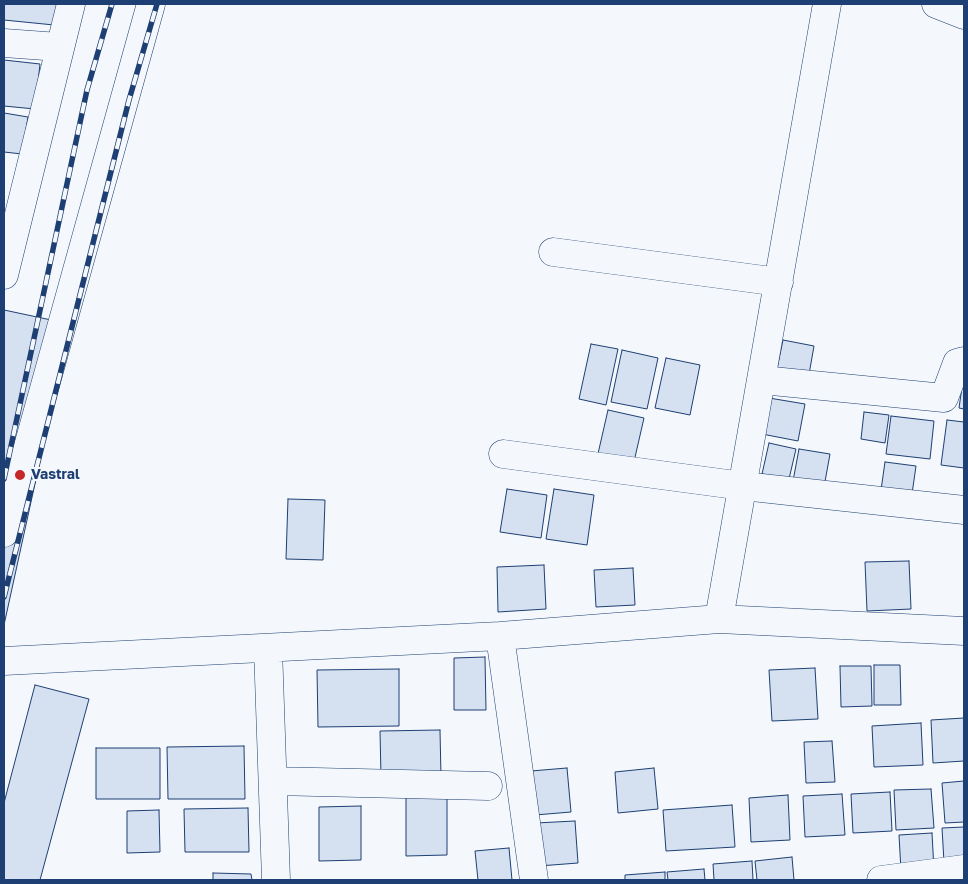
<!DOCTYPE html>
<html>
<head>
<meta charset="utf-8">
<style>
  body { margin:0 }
  #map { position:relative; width:968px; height:884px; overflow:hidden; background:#f4f7fb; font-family:"Golos Text",sans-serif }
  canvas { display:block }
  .frame { position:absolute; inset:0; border:5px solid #1d3f73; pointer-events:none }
</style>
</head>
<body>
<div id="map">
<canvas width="968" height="884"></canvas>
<div class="frame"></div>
</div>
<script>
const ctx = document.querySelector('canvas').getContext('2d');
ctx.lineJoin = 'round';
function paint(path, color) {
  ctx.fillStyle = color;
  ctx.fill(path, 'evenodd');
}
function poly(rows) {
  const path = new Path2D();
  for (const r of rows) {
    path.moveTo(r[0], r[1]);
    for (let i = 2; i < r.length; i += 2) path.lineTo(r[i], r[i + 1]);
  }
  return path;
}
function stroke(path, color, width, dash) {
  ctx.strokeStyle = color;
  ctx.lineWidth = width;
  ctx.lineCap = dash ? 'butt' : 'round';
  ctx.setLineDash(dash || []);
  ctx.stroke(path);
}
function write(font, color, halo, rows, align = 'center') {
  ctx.font = font + ' "Golos Text",sans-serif';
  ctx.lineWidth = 4;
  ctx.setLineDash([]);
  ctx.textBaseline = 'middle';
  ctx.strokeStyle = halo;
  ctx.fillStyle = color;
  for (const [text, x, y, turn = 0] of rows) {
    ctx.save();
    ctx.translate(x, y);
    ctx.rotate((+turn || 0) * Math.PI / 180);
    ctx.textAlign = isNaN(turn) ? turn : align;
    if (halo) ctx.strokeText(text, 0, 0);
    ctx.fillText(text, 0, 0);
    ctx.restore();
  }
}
const building = poly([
  [4,4,68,4,64,26,4,20,4,4],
  [4,60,40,64,35,109,4,106,4,60],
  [4,113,28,117,22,154,4,152,4,113],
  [4,310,70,324,4,625,4,310],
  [783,340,814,346,808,380,776,374,783,340],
  [591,344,618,349,606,405,579,399,591,344],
  [622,350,658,358,647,409,611,402,622,350],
  [666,358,700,365,690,415,655,408,666,358],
  [964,373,964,409,959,408,964,373],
  [769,398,805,404,798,441,762,434,769,398],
  [608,410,644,418,633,466,597,458,608,410],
  [864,412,889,415,885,443,861,439,864,412],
  [891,416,934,421,930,459,886,454,891,416],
  [947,420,964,422,964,468,941,465,947,420],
  [769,443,796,449,789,479,762,474,769,443],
  [799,449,830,454,824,487,793,481,799,449],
  [885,462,916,466,911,501,880,497,885,462],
  [507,489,547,495,541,538,500,532,507,489],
  [554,489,594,495,587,545,546,539,554,489],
  [288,499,325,500,323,560,286,559,288,499],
  [909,561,911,609,867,611,865,562,909,561],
  [544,565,546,609,498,612,497,567,544,565],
  [633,568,635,605,596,607,594,570,633,568],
  [485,657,486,710,454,710,454,658,485,657],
  [874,665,900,665,901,705,874,705,874,665],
  [840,666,871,666,872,706,841,707,840,666],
  [815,668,818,719,772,721,769,670,815,668],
  [399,669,399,726,318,727,317,670,399,669],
  [35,685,89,699,40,880,4,880,4,803,35,685],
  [964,718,964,761,933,763,931,720,964,718],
  [921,723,923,765,874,767,872,726,921,723],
  [440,730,441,777,381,777,380,731,440,730],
  [832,741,835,782,806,783,804,742,832,741],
  [244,746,245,799,168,799,167,747,244,746],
  [96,748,160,748,160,799,96,799,96,748],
  [567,768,571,812,535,815,531,771,567,768],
  [654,768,658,809,618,813,615,772,654,768],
  [964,781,964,822,945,823,942,783,964,781],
  [931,789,934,828,896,830,894,790,931,789],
  [890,792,892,831,853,833,851,794,890,792],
  [842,794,845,835,805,837,803,796,842,794],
  [447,795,447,855,406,856,406,796,447,795],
  [788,795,790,840,751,842,749,798,788,795],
  [732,805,735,847,666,851,663,810,732,805],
  [361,806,361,860,319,861,319,807,361,806],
  [248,808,249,852,185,852,184,809,248,808],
  [159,810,160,852,127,853,127,811,159,810],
  [575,821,578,863,539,866,536,823,575,821],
  [964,827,964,861,944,862,942,828,964,827],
  [932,833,934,870,901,871,899,835,932,833],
  [509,848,512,880,478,880,475,851,509,848],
  [792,857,794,880,757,880,755,861,792,857],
  [752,861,753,880,714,880,713,864,752,861],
  [704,869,705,880,668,880,667,872,704,869],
  [665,872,665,880,625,880,625,875,665,872],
  [213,873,251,874,252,880,213,880,213,873]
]);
const street = poly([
  [4,43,59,47],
  [553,252,779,282],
  [762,380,944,398,957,363,964,361],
  [503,454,743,486,964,510],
  [719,619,827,4],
  [500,636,534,880],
  [268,648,276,880],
  [4,661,500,636,719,619,964,631],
  [273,781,488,786],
  [881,880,964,869]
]);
const secondary = poly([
  [936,4,964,15],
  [4,275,71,4],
  [4,533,151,4]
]);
const rail = poly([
  [4,479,87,90,112,4],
  [4,597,129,100,157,4]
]);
const markers = [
  [20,475,6,"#c62828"]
];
const poiNames = [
  ["Vastral",31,475]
];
paint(building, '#d5e0f0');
stroke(building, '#1d3f73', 1);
stroke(street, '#1d3f73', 29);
stroke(secondary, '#1d3f73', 29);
stroke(street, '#f4f7fb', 28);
stroke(secondary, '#f4f7fb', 28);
stroke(rail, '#1d3f73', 5.5);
stroke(rail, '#f4f7fb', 4, [11]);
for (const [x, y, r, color] of markers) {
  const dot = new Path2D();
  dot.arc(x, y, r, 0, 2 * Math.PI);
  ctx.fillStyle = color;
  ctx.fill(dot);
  stroke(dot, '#f4f7fb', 2);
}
write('bold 14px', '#1d3f73', '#f4f7fb', poiNames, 'left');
</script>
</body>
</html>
